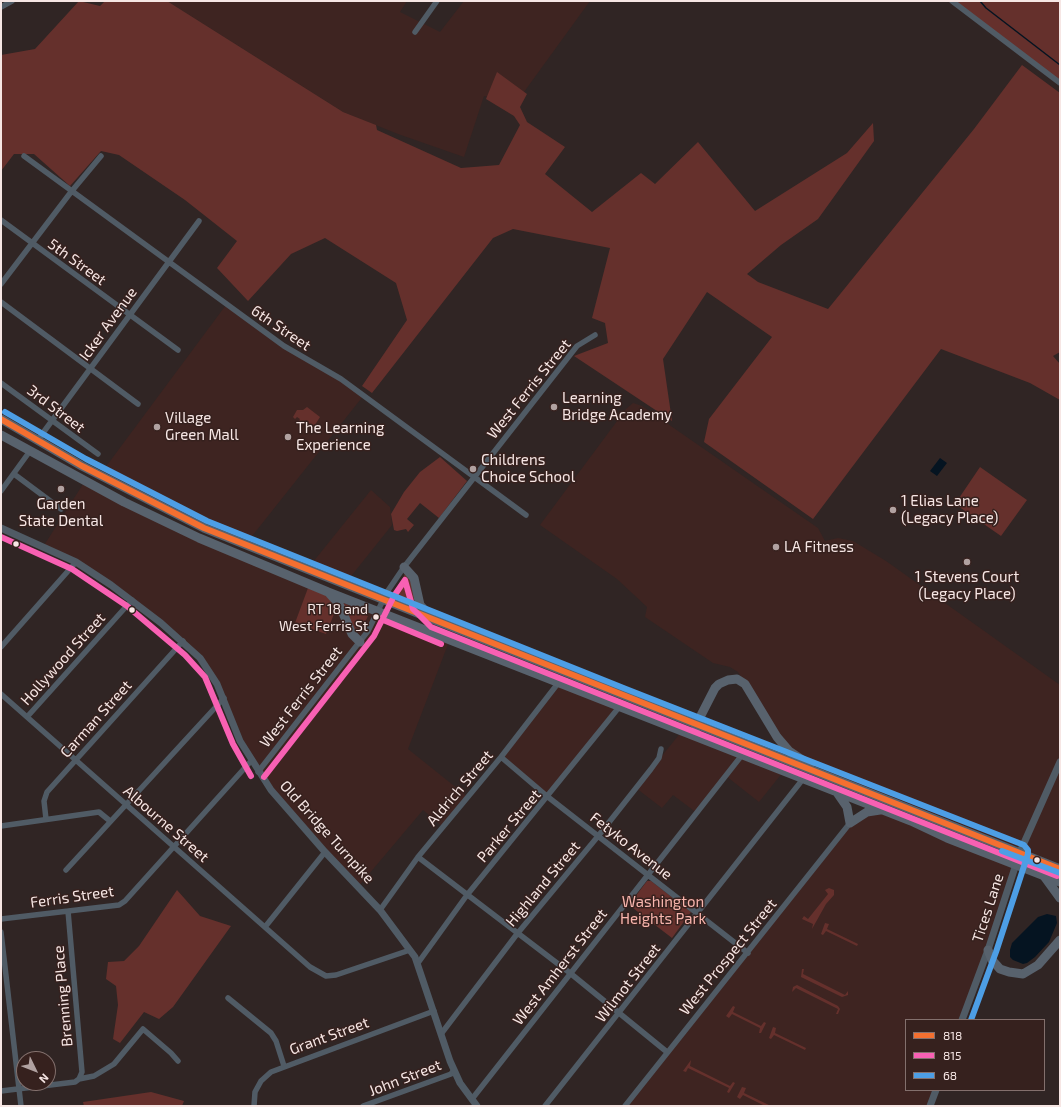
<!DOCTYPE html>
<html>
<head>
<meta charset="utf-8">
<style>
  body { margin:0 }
  #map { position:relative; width:1061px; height:1107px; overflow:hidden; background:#302524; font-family:"Exo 2",sans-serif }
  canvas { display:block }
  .frame { position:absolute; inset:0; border:2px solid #f6e6e4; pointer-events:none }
  .legend { position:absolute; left:905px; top:1019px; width:140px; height:72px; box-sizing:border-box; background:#36211e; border:1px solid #83706d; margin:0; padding:5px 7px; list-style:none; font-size:12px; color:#f6e6e4 }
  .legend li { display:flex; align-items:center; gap:8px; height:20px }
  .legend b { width:20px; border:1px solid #83706d }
  .north { position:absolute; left:16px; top:1051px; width:40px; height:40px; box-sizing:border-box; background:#36211e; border:1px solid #83706d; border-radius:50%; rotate:133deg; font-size:11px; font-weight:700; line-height:16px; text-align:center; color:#f6e6e4 }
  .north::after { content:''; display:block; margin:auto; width:14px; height:18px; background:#b1a2a1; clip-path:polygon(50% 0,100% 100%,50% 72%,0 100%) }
</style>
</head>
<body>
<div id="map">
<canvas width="1061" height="1107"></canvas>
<div class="frame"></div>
<ul class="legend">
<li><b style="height:5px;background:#f46f30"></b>818</li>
<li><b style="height:5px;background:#f860b3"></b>815</li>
<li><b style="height:5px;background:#4d9ee5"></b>68</li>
</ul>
<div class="north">N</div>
</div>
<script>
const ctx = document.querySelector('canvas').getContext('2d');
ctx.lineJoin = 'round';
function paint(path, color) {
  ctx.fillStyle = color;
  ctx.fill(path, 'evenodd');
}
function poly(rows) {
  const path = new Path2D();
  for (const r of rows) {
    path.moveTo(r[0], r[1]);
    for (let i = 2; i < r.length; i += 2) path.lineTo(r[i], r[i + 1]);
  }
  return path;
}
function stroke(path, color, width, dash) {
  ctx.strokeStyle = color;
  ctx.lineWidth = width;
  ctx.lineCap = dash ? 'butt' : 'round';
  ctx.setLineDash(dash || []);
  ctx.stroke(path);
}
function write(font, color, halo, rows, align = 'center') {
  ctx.font = font + ' "Exo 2",sans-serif';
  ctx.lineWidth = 3;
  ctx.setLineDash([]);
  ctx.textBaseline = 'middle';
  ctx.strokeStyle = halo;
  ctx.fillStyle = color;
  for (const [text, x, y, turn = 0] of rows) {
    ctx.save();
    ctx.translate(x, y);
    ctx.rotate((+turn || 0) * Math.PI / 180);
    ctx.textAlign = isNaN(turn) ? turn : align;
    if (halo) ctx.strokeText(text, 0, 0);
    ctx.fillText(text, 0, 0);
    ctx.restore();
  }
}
const built = poly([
  [167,1,407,1,400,12,440,32,464,1,590,1,516,103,484,96,464,157,398,134,343,112],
  [226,305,364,395,245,545,99,476],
  [633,403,642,406,818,528,825,541,838,538,853,541,886,561,1060,685,1060,869,824,774,777,737,738,672,730,667,713,663,645,617,647,607,617,579,540,525,626,409],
  [85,481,124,502,450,639,408,749,468,797,443,827,423,810,358,887,258,772,224,698,200,658,111,585,43,547],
  [371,490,390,507,392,525,344,585,309,571,313,562],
  [559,682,620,706,548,797,501,757],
  [682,731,783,772,759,802,726,776,697,813,673,795,662,808,636,788],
  [875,811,1015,865,962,1020,906,1020,906,1090,936,1090,930,1106,625,1106,850,823]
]);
const green = poly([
  [79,1,100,6,105,1,167,1,343,112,376,125,377,130,461,168,499,165,520,125,514,116,486,99,497,72,527,94,520,107,527,122,565,147,545,174,592,212,641,173,655,184,698,142,755,211,847,153,873,123,874,141,818,219,781,245,747,274,758,282,828,309,974,129,1022,65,1060,93,1060,352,1053,356,1060,364,1060,400,1030,383,941,349,813,519,704,442,709,419,772,337,707,292,663,359,672,421,574,356,608,343,605,323,592,318,610,248,513,229,493,238,372,393,362,386,407,320,396,283,325,238,291,254,248,301,217,268,237,241,185,200,119,155,101,151,70,186,34,154,14,154,1,171,1,55,35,49],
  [947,1,1060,1,1060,83,961,8],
  [307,407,320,417,313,428,306,420,302,425,298,422,300,419,297,417,295,419,293,417,297,410,303,410],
  [440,457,467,481,439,518,420,503,407,519,414,525,408,532,406,529,397,531,394,530,391,514,404,492,420,472],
  [980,467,1027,500,1001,536,955,504],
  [405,574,409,576,418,607,394,598,396,589],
  [308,588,325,595,337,606,339,616,334,614,326,634,295,623],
  [343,603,368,612,366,615,368,616,360,633,354,630],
  [647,881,651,881,691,912,672,938,629,905],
  [829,888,834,890,834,895,826,904,812,929,813,924,802,919,804,916,808,919,828,894,825,890],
  [177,890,200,916,231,926,173,1007,159,1019,144,1012,120,1043,113,1039,118,1005,116,986,106,979,108,962,124,961,139,946],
  [825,923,829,924,827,929,858,944,857,946,826,931,823,935,821,934],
  [802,969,804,969,803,974,845,995,848,991,848,995,842,997,801,977],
  [797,985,838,1006,840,1009,838,1014,836,1014,838,1009,796,988,792,992,793,987],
  [733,1006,735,1007,733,1012,761,1026,764,1022,766,1023,761,1033,759,1033,760,1028,732,1014,729,1018,726,1016],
  [773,1027,776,1028,775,1033,806,1048,805,1050,774,1035,771,1039,769,1038],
  [691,1060,690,1066,730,1086,733,1082,735,1083,729,1093,727,1092,729,1088,688,1068,686,1072,683,1071],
  [742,1087,746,1088,744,1093,771,1106,765,1106,743,1095,740,1099,737,1097],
  [151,1092,184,1101,182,1106,84,1106,83,1102]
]);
const water = poly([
  [940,458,947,463,937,476,930,471],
  [1047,914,1056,916,1057,923,1049,942,1035,957,1027,963,1023,964,1013,960,1010,957,1010,950,1012,943,1038,917]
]);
const stream = poly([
  [980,1,986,8,1060,65]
]);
const minor = poly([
  [952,1,1060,83],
  [1,7,12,1],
  [415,32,437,1],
  [24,156,284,346,341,379,526,515],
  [1,220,178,350],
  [1,284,71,192,101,156],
  [1,302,138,404],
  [1,383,98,454],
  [37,441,199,221],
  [14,474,61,509],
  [1,491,30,451],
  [1,647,76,562],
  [1,694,310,967,326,976,336,975,410,950],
  [27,717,132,600],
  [501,757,548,797,748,953],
  [258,772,368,631,387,592,404,567,577,346,595,335],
  [46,819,44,801,47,792,183,641],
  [1,826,99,812,110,821],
  [418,857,570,973,667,1052],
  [66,870,224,698],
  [380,910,418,857,501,757,559,682],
  [68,911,82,1072,79,1079],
  [1,919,119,905,125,901,251,761],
  [265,927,325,852],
  [1,932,21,1106],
  [418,963,467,895,620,706],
  [228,998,271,1033,276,1041,284,1066],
  [441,1034,517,934,599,835,651,769,659,758,661,749],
  [1,1091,75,1082,79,1079,94,1076,114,1064,143,1029,171,1053,178,1061],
  [472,1099,742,755],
  [254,1106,255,1092,261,1081,271,1072,434,1011],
  [363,1106,451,1074,454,1070],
  [545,1106,803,779],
  [625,1106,850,823]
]);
const tertiary = poly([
  [1,528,76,562,111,585,161,623,200,658,217,684,240,741,271,790,325,852,380,910,415,957,450,1061,460,1083,477,1106],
  [962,1020,988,950,1020,852,1060,762],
  [930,1106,936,1090]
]);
const trunk = poly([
  [1,419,82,466,204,528,1060,869],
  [1,435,124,502,199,538,328,592,911,821,947,838,1060,882],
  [404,567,414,578,420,605,432,618],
  [329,593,339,604,352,634,360,642],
  [696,729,696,725,715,688,719,684,728,680,737,679,745,684,777,737,789,751,810,765],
  [838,794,847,807,850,823,867,812,880,810],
  [1044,876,1060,898],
  [988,950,992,960,1000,969,1009,972,1023,974,1038,965,1060,940]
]);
const bus1 = poly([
  [1,419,82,466,204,528,1060,869]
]);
const bus2 = poly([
  [1,537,72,569,127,606,185,655,205,677,233,744,251,776],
  [376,617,441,644],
  [264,777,374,636,394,596,405,580,413,609,431,627,1057,876]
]);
const bus3 = poly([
  [5,412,86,459,207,521,626,689,1024,845,1028,850,1028,854,996,952,971,1020],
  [1002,851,1060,873]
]);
const markers = [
  [554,407,4,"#b1a2a1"],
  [157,427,4,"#b1a2a1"],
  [288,437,4,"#b1a2a1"],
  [473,469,4,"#b1a2a1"],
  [61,489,4,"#b1a2a1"],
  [893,510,4,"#b1a2a1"],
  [16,544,3.5,"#f6e6e4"],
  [776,547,4,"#b1a2a1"],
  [967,562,4,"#b1a2a1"],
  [132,610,3.5,"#f6e6e4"],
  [376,617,3.5,"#f6e6e4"],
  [1037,860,3.5,"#f6e6e4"]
];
const busNames = [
  ["RT 18 and",368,609],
  ["West Ferris St",368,626]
];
const streetNames = [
  ["5th Street",77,262,36],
  ["Icker Avenue",108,324,-54],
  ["6th Street",281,328,34],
  ["West Ferris Street",529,389,-51],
  ["3rd Street",56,409,37],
  ["Hollywood Street",63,659,-48],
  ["West Ferris Street",301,697,-52],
  ["Carman Street",96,719,-48],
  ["Aldrich Street",460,788,-50],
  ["Albourne Street",166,824,41],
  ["Parker Street",509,826,-50],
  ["Old Bridge Turnpike",327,832,48],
  ["Fetyko Avenue",631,846,38],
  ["Highland Street",543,884,-50],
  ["Ferris Street",72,897,-8],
  ["Tices Lane",988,908,-72],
  ["West Prospect Street",728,957,-51],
  ["West Amherst Street",560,967,-52],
  ["Wilmot Street",628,983,-52],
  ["Brenning Place",63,996,-95],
  ["Grant Street",329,1036,-20],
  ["John Street",405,1078,-21]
];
const poiNames = [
  ["Learning",562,398],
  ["Bridge Academy",562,415],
  ["Village",165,418],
  ["Green Mall",165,435],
  ["The Learning",296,428],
  ["Experience",296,445],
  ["Childrens",481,460],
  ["Choice School",481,477],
  ["1 Elias Lane",901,501],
  ["(Legacy Place)",901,518],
  ["Garden",61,504,"center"],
  ["State Dental",61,521,"center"],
  ["LA Fitness",784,547],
  ["1 Stevens Court",967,577,"center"],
  ["(Legacy Place)",967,594,"center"]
];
const parkNames = [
  ["Washington",663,902],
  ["Heights Park",663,919]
];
paint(built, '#3e2421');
paint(green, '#65302c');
paint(water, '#051421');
stroke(stream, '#051421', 1.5);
stroke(minor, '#505b65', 5.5);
stroke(tertiary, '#505b65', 7);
stroke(trunk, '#58626d', 9);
stroke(bus1, '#f46f30', 6);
stroke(bus2, '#f860b3', 6);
stroke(bus3, '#4d9ee5', 6);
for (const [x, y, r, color] of markers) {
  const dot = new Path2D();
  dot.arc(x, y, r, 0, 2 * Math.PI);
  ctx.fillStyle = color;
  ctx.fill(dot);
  stroke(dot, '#36211e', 1.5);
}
write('14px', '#f6e6e4', '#36211e', busNames, 'right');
write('15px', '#f6e6e4', '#36211e', streetNames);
write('15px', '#f6e6e4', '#36211e', poiNames, 'left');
write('15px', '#f8b5ad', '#36211e', parkNames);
</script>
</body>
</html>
